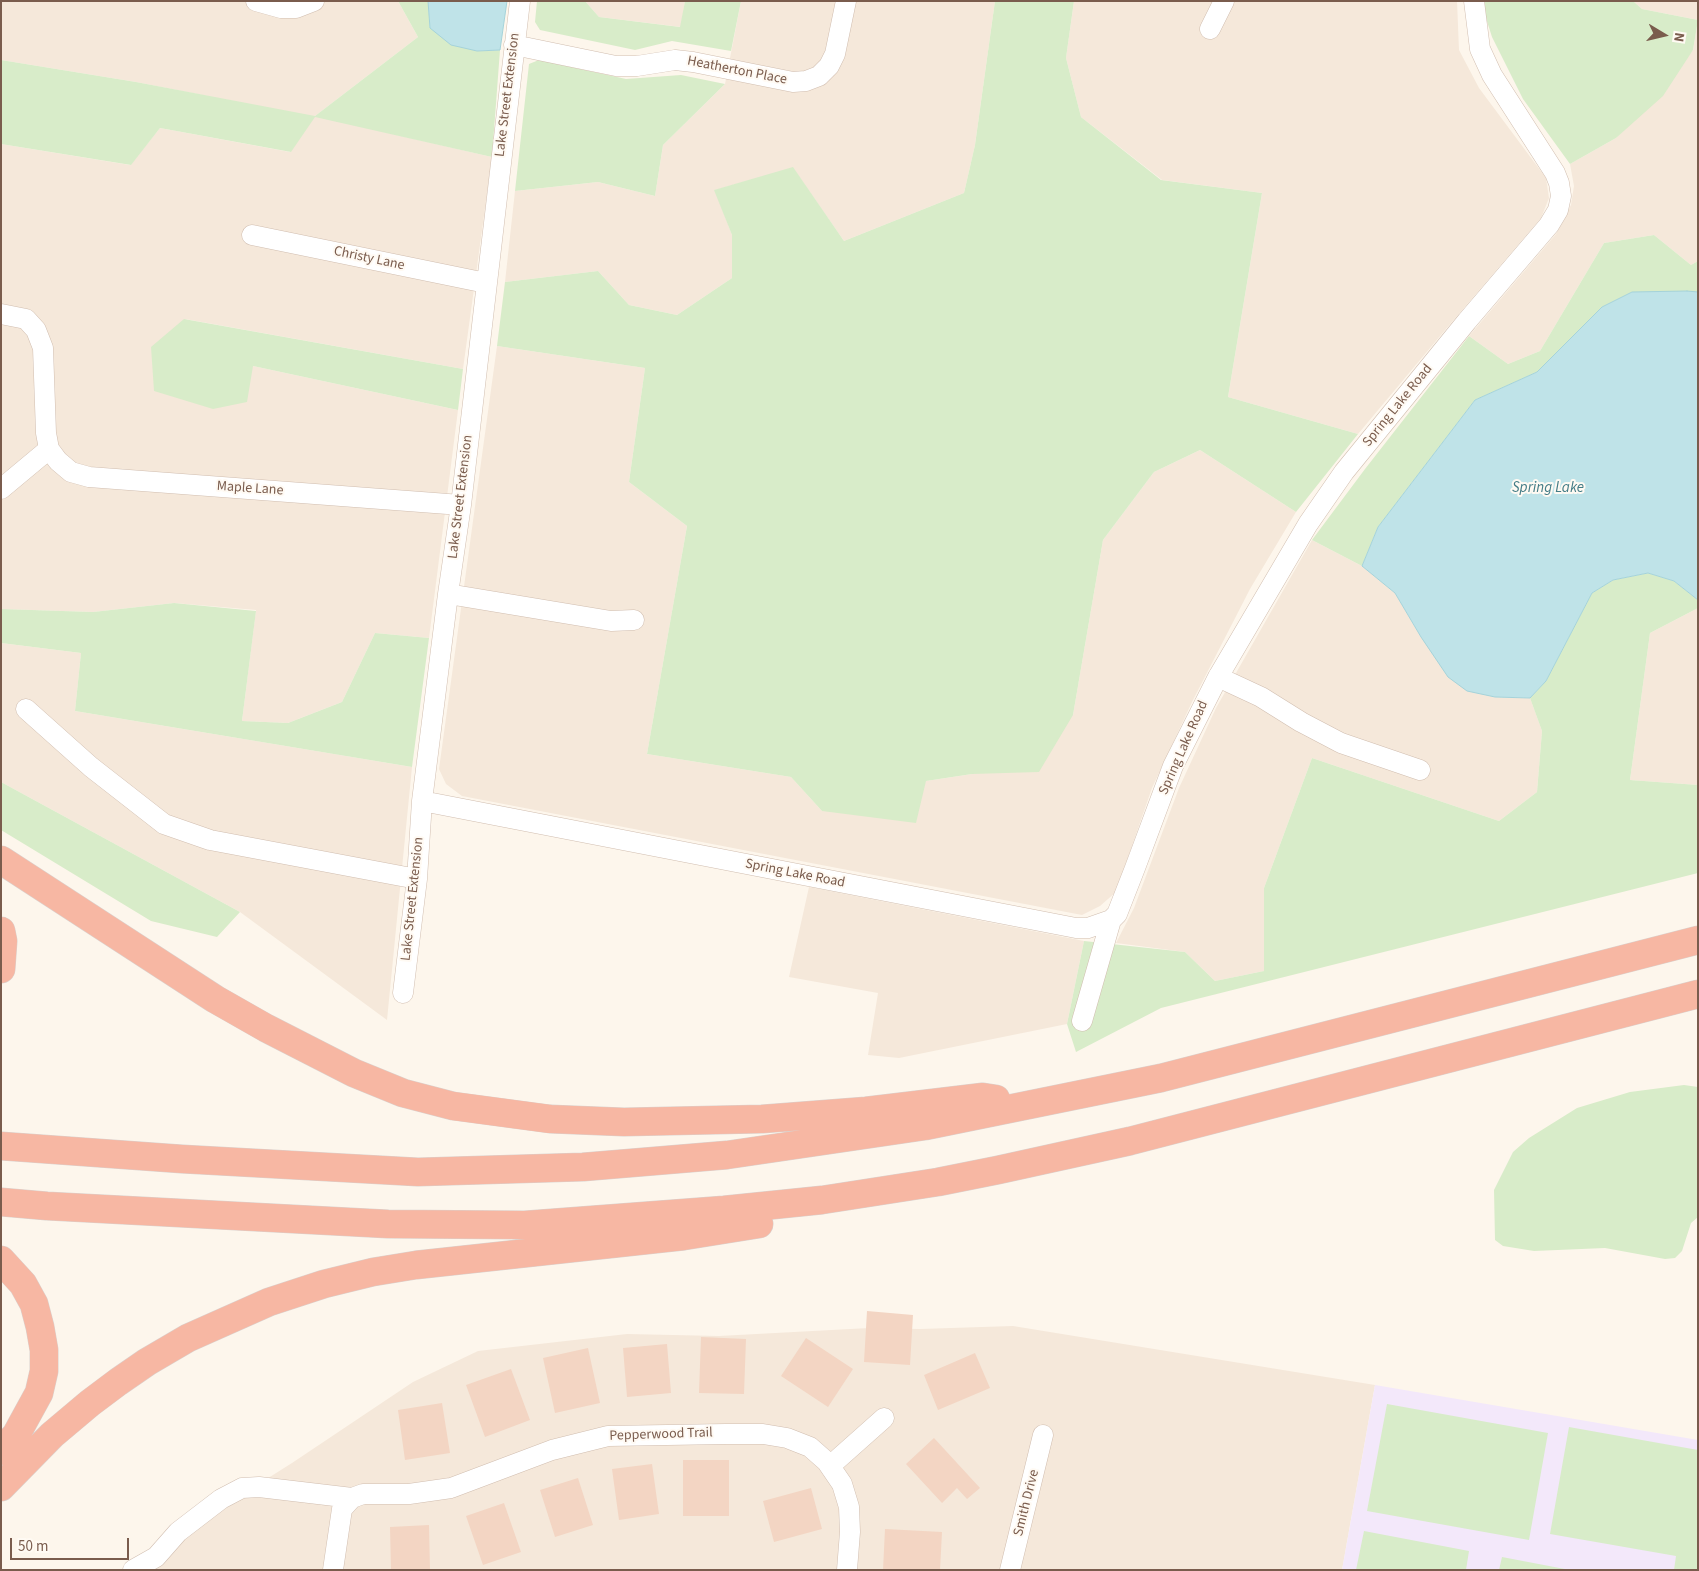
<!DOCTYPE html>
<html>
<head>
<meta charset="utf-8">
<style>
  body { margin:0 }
  #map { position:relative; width:1699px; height:1571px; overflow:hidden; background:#fdf6ec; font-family:"Source Sans 3",sans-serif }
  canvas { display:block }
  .frame { position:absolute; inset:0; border:2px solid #7a5c4d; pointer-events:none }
  .north { position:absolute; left:1639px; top:10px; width:50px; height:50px; -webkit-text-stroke:4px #fffaf3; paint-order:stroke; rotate:99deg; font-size:14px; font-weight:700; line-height:20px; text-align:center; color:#7a5c4d }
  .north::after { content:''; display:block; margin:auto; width:18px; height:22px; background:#7a5c4d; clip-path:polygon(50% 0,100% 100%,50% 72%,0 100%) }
  .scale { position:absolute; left:10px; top:1538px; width:119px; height:22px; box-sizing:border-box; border:2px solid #7a5c4d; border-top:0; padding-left:6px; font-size:15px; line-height:18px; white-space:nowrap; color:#7a5c4d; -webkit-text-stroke:4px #fffaf3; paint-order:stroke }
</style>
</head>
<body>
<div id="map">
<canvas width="1699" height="1571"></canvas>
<div class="frame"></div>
<div class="north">N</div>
<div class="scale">50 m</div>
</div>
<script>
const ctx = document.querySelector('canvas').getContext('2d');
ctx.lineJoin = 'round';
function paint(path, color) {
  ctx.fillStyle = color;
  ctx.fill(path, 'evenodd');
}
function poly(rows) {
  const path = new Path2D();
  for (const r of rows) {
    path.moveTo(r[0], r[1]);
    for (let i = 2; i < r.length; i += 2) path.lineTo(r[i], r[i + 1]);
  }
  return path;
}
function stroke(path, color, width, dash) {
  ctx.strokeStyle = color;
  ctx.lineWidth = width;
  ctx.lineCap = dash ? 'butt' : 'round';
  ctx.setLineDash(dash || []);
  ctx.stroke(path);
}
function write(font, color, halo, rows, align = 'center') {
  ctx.font = font + ' "Source Sans 3",sans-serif';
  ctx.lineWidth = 4;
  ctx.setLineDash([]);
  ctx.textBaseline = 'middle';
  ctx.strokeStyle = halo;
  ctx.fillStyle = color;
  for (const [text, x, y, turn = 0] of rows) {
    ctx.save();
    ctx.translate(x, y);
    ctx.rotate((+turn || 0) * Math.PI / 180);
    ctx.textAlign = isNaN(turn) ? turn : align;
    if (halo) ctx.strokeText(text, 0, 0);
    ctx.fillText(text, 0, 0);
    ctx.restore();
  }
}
const residential = poly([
  [1,1,398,1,418,37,315,116,492,157,463,369,185,319,253,366,458,410,429,638,375,633,342,702,288,723,242,721,256,610,174,603,93,612,1,609,1,144,130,165,160,128,290,152,314,117,136,82,1,60],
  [585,1,685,1,681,27,599,17],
  [741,1,995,1,975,145,964,193,844,241,793,168,715,190,732,235,732,278,677,315,629,305,598,271,505,282,515,191,598,182,655,196,663,145,725,84],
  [1074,1,1457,1,1459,50,1479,88,1546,178,1549,198,1541,218,1451,323,1358,434,1228,397,1262,193,1162,180,1081,117,1066,58],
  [1633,1,1698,1,1698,20,1642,9],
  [1698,20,1698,261,1691,265,1654,235,1604,243,1540,351,1508,364,1469,336,1556,234,1571,205,1574,186,1570,164,1616,138,1693,50],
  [497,346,645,368,629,482,687,526,647,754,791,777,822,811,926,781,972,774,1073,715,1103,540,1154,472,1200,450,1296,512,1250,589,1192,702,1152,788,1116,892,1100,906,1082,915,462,796,446,784,439,769],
  [1312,540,1362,566,1395,593,1421,637,1495,697,1530,698,1542,731,1537,792,1499,821,1312,758,1264,888,1264,971,1215,981,1185,952,1116,943,1134,908,1179,788,1216,708],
  [1698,608,1698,785,1630,780,1650,633],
  [1,643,81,653,75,711,412,767,387,1020,240,912,1,782],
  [809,887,1084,941,1067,1024,899,1058,868,1055,878,993,789,977],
  [1013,1326,1375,1385,1342,1570,140,1570,173,1538,292,1463,413,1382,478,1351,627,1334,719,1336,869,1328,920,1329]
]);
const education = poly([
  [1375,1385,1698,1440,1698,1570,1342,1570]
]);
const green = poly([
  [398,1,428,1,430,28,477,51,500,50,492,157,315,117,291,152,160,128,131,165,1,144,1,60,136,82,315,116,418,37],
  [537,1,585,1,599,17,680,27,685,1,741,1,731,51,672,41,635,50,540,30,535,22],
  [995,1,1074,1,1066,58,1081,117,1161,180,1262,193,1228,397,1358,434,1296,512,1200,450,1154,472,1103,540,1073,715,1039,772,972,774,926,781,916,823,822,811,791,777,647,754,687,526,629,482,645,368,497,346,505,282,598,271,629,305,677,315,732,278,732,235,714,190,793,167,844,241,964,193,975,145],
  [1484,1,1633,1,1642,9,1698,20,1693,50,1663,96,1616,138,1570,164,1523,99,1492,37,1485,15],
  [539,60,626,79,681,75,725,84,663,145,655,196,598,182,515,191,529,64],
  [1654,235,1691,265,1698,261,1698,292,1632,292,1602,307,1537,372,1475,400,1378,527,1362,566,1312,540,1365,469,1469,336,1508,364,1540,351,1604,243],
  [184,319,463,369,458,410,253,366,247,402,213,409,154,391,151,347],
  [1648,573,1674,581,1698,600,1698,608,1650,633,1630,780,1698,785,1698,873,1161,1008,1076,1052,1067,1024,1084,941,1185,952,1215,981,1264,971,1264,888,1312,758,1499,821,1537,792,1542,731,1530,698,1546,681,1592,593,1613,580],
  [174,603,256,611,242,721,288,723,342,702,375,633,429,638,412,767,75,711,81,653,1,643,1,609,93,612],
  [1,782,240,912,217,937,151,921,1,830],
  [1684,1085,1698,1087,1698,1217,1691,1223,1682,1251,1675,1258,1665,1259,1605,1248,1534,1251,1503,1246,1495,1240,1494,1190,1513,1152,1529,1138,1577,1108,1630,1092],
  [1387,1404,1548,1433,1529,1540,1367,1511],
  [1569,1427,1698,1450,1698,1570,1674,1570,1676,1556,1550,1534],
  [1364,1531,1469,1551,1466,1570,1356,1570],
  [1502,1557,1570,1570,1499,1570]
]);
const water = poly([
  [428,1,507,1,500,50,477,51,451,45,430,28,428,1],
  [1687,291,1698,292,1698,600,1674,581,1648,573,1613,580,1592,593,1546,681,1530,698,1495,697,1467,691,1448,677,1421,637,1395,593,1362,566,1378,527,1475,400,1537,372,1602,307,1632,292,1687,291]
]);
const building = poly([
  [867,1311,913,1315,910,1365,864,1362],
  [701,1337,746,1339,744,1394,699,1393],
  [806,1338,853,1369,828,1407,781,1376],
  [667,1344,671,1393,627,1397,623,1348],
  [588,1348,600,1403,555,1413,543,1358],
  [975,1353,990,1388,938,1410,924,1375],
  [511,1369,530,1420,485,1437,466,1385],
  [442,1403,450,1453,405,1460,398,1410],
  [934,1438,980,1488,967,1499,957,1488,942,1503,906,1464],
  [683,1460,729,1460,729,1516,683,1516],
  [652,1464,659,1514,619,1520,612,1469],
  [578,1478,593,1525,555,1537,540,1490],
  [811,1488,822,1529,774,1542,763,1501],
  [504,1503,521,1552,483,1565,466,1516],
  [429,1525,430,1570,391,1570,390,1527],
  [885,1529,942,1532,940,1570,883,1570]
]);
const minor = poly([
  [256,1,281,8,296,8,314,1],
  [1210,29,1224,1],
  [514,45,616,66,637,66,675,60,693,62,793,82,806,81,819,76,829,66,835,54,846,1],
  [252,235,486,283],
  [1,314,26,319,36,330,43,348,46,433,49,449,58,461,71,472,89,477,461,505],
  [1,489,49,449],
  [448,594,611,621,634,620],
  [1218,677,1261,697,1301,722,1341,743,1420,770],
  [26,709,91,767,164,824,210,840,417,879],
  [422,801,1076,928,1088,928,1111,920,1117,914,1135,868,1173,766,1218,677,1308,524,1344,472,1467,321,1549,225,1558,210,1561,196,1559,183,1555,173,1492,75,1480,49,1474,1],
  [403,993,417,879,422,801,448,594,461,505,520,1],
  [1082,1021,1111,920],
  [830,1466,884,1418],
  [133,1570,156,1557,178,1532,221,1499,242,1488,259,1487,352,1498,363,1494,409,1494,451,1488,552,1450,608,1436,726,1434,763,1434,787,1438,810,1447,827,1462,842,1484,849,1507,850,1532,847,1570],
  [333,1570,342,1509,352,1498],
  [1010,1570,1043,1435]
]);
const highway = poly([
  [1,860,215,999,266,1028,354,1073,403,1093,453,1106,550,1119,624,1122,762,1119,866,1111,983,1097,996,1099],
  [1,931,3,941,1,969],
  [1,1146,182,1159,418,1172,583,1167,727,1155,925,1126,1161,1078,1698,940],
  [1,1202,47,1206,388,1224,525,1225,724,1210,822,1200,938,1182,998,1170,1130,1141,1698,994],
  [1,1260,23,1284,34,1304,40,1327,44,1350,44,1371,39,1393,16,1435,1,1451],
  [1,1487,52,1435,90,1403,118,1382,147,1362,188,1338,269,1302,324,1284,373,1272,416,1265,684,1236,759,1224]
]);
const streetNames = [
  ["Heatherton Place",737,71,11],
  ["Lake Street Extension",508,95,-83],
  ["Christy Lane",369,259,12],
  ["Spring Lake Road",1398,406,-51],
  ["Maple Lane",250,489,4],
  ["Lake Street Extension",461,497,-83],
  ["Spring Lake Road",1184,748,-66],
  ["Spring Lake Road",795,874,11],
  ["Lake Street Extension",413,899,-84],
  ["Pepperwood Trail",661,1435,-2],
  ["Smith Drive",1027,1503,-76]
];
const waterNames = [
  ["Spring Lake",1548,489]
];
paint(residential, '#f5e8da');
paint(education, '#f3e8fa');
paint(green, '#d8ecc9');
paint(water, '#bfe3e8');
stroke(water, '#a5d3da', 1);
paint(building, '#f3d5c3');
stroke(minor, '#d1beb0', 21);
stroke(highway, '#dad1cd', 29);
stroke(minor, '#fff', 20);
stroke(highway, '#f7b7a3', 28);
write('14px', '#7a5c4d', '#fffaf3', streetNames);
write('italic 15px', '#437c86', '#fffaf3', waterNames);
</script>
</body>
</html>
